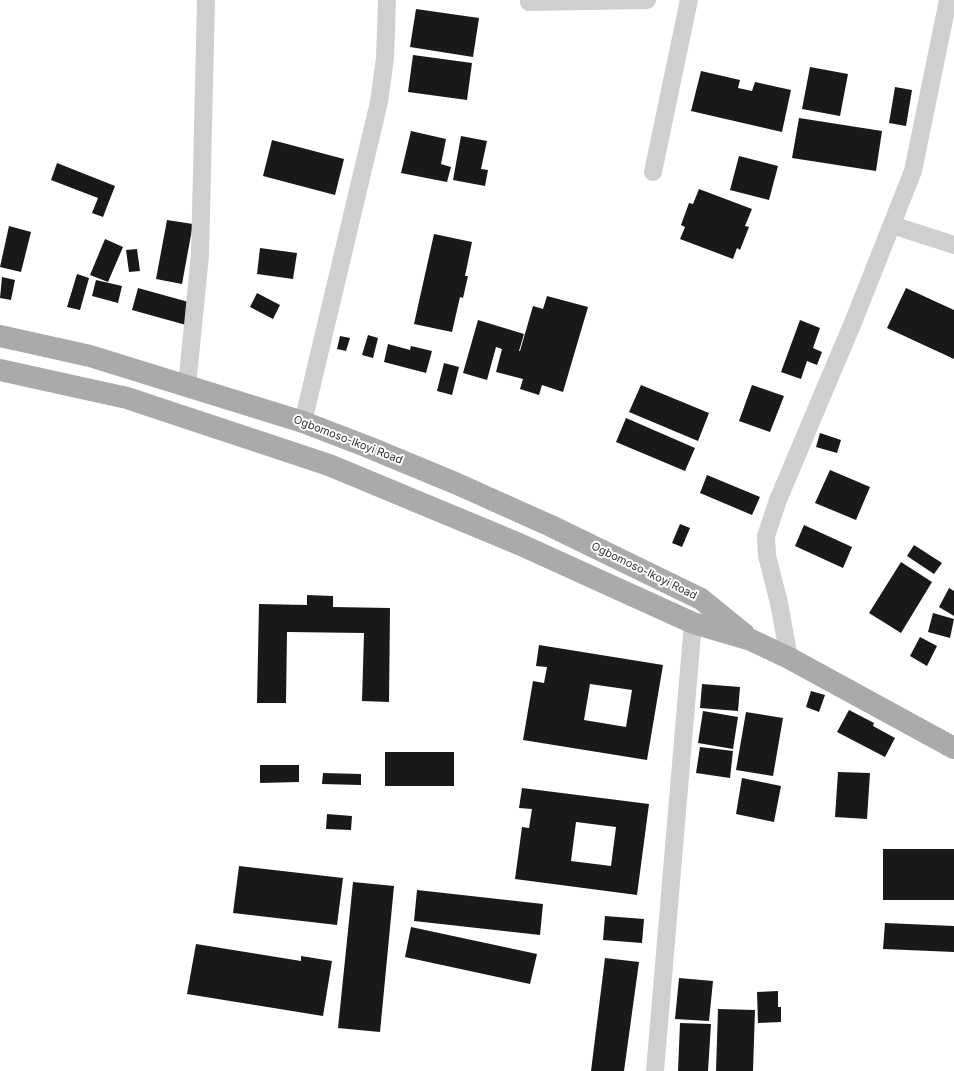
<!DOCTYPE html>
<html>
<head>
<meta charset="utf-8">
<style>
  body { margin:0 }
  canvas { display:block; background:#fff }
</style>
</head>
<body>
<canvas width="954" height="1071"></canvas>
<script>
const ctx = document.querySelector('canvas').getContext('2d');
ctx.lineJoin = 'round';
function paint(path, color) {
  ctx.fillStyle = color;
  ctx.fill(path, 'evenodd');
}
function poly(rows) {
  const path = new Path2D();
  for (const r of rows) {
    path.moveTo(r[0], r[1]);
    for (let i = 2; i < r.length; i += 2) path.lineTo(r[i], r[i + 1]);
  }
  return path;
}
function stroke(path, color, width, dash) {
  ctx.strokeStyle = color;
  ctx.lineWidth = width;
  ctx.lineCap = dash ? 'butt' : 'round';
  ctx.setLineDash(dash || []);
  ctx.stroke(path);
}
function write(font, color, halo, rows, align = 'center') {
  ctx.font = font + ' Inter,sans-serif';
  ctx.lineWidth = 4;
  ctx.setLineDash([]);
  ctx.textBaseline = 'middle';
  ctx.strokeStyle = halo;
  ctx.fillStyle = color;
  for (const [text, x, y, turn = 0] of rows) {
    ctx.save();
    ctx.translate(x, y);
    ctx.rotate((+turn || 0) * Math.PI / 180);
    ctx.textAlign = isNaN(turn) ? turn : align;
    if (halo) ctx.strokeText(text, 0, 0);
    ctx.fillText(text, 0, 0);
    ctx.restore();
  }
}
const building = poly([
  [416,9,479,18,473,57,410,47],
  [413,55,472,63,467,100,408,92],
  [810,67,848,74,840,116,802,109],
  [701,71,740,80,738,88,752,91,755,82,791,90,782,132,691,111],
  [895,87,912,90,906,126,889,123],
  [799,118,882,131,876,171,792,158],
  [411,131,446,139,441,164,451,167,447,182,401,173],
  [461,136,487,141,481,169,488,170,485,186,453,180],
  [272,140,344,159,335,195,263,176],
  [739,156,778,166,769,200,730,190],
  [57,163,115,186,103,217,92,213,98,198,51,180],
  [699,189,752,209,745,226,749,227,740,250,737,248,733,259,680,239,685,227,681,225,689,203,693,204],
  [167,220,193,224,182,284,156,279],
  [9,226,31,232,21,272,0,267],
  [434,234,472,242,465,276,468,276,463,298,460,297,452,332,414,324],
  [105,239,123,247,108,282,90,275],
  [260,248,297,253,293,279,257,274],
  [137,249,140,271,129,272,126,250],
  [77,274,89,278,80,310,67,307],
  [2,277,15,280,11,300,0,298],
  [96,280,122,286,118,303,92,296],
  [138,288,192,303,186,325,132,310],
  [906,288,954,310,954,359,887,328],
  [257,293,280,305,273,319,250,307],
  [547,296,588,307,563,392,542,385,539,395,520,389,523,379,496,372,502,349,496,347,487,380,463,373,478,320,524,334,519,351,520,351,533,306,543,309],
  [800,320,820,328,813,348,822,352,817,365,807,361,801,379,781,372],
  [368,335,378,338,373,358,362,355],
  [340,336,350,338,346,351,337,349],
  [388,344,410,350,411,346,432,351,426,373,384,362],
  [444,363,459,367,452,395,437,391],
  [641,385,709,413,698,441,629,412],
  [752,385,784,396,770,432,739,421],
  [626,418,695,448,685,471,616,442],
  [820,433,841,440,837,453,816,447],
  [830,470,870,487,856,520,815,503],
  [707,475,760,497,752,515,700,493],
  [680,524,690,528,682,547,672,543],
  [804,525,852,547,843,568,795,546],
  [914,545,942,563,934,574,907,556],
  [901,562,932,582,901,633,869,613],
  [949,588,954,591,954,616,939,607],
  [307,595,333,596,333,607,390,608,389,702,362,701,364,633,287,632,286,703,257,703,259,604,307,605],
  [933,613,954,619,950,638,928,632],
  [920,637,937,646,927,666,910,656],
  [539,645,663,665,647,760,523,740,533,681,544,683,547,667,536,666],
  [590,684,632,690,626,727,584,720],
  [702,684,740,687,738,711,700,708],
  [811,691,825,695,819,712,806,707],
  [849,710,874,723,873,726,895,738,885,757,837,732],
  [703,711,738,717,733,749,698,743],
  [746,712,783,718,773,776,736,770],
  [700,747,733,751,730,778,696,773],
  [385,752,454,752,454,786,385,786],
  [260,765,299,765,299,782,260,783],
  [838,772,870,773,867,819,835,817],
  [323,773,361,774,361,785,322,784],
  [742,778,781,786,774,822,736,814],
  [522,788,649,804,637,895,515,879,522,827,529,828,532,809,519,808],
  [576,822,616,827,611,866,571,861],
  [327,814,352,816,351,830,326,829],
  [883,849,954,849,954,900,883,900],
  [239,866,343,878,337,925,233,913],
  [353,882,394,886,380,1032,338,1028],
  [417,890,543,904,540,935,414,921],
  [605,916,644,919,642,943,603,940],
  [885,923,954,926,954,952,883,949],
  [411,927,537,954,530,984,405,957],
  [196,944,301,961,301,956,332,961,323,1016,187,994],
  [605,958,639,962,624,1071,591,1071],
  [679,978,713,981,709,1021,675,1019],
  [778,991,778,1007,781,1007,781,1022,758,1023,757,992],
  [718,1009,755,1010,753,1071,716,1071],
  [680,1023,711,1024,708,1071,678,1071]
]);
const street = poly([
  [529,2,647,0],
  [653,172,689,0],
  [892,225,954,245],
  [187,386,200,255,206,0],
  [303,422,379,102,385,58,387,0],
  [789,658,779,603,767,556,766,536,778,500,854,320,913,171,948,0],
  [655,1071,693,623]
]);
const primary = poly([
  [0,336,90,356,303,422,368,447,455,483,551,526,701,599,744,634],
  [0,370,127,398,329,465,519,544,693,623,751,640,789,658,954,748]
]);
const streetNames = [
  ["Ogbomoso-Ikoyi Road",348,440,21],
  ["Ogbomoso-Ikoyi Road",644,571,26]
];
paint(building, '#191919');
stroke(street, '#cfcfcf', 18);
stroke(primary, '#aaa', 22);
write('11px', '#323232', '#fff', streetNames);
</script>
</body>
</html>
